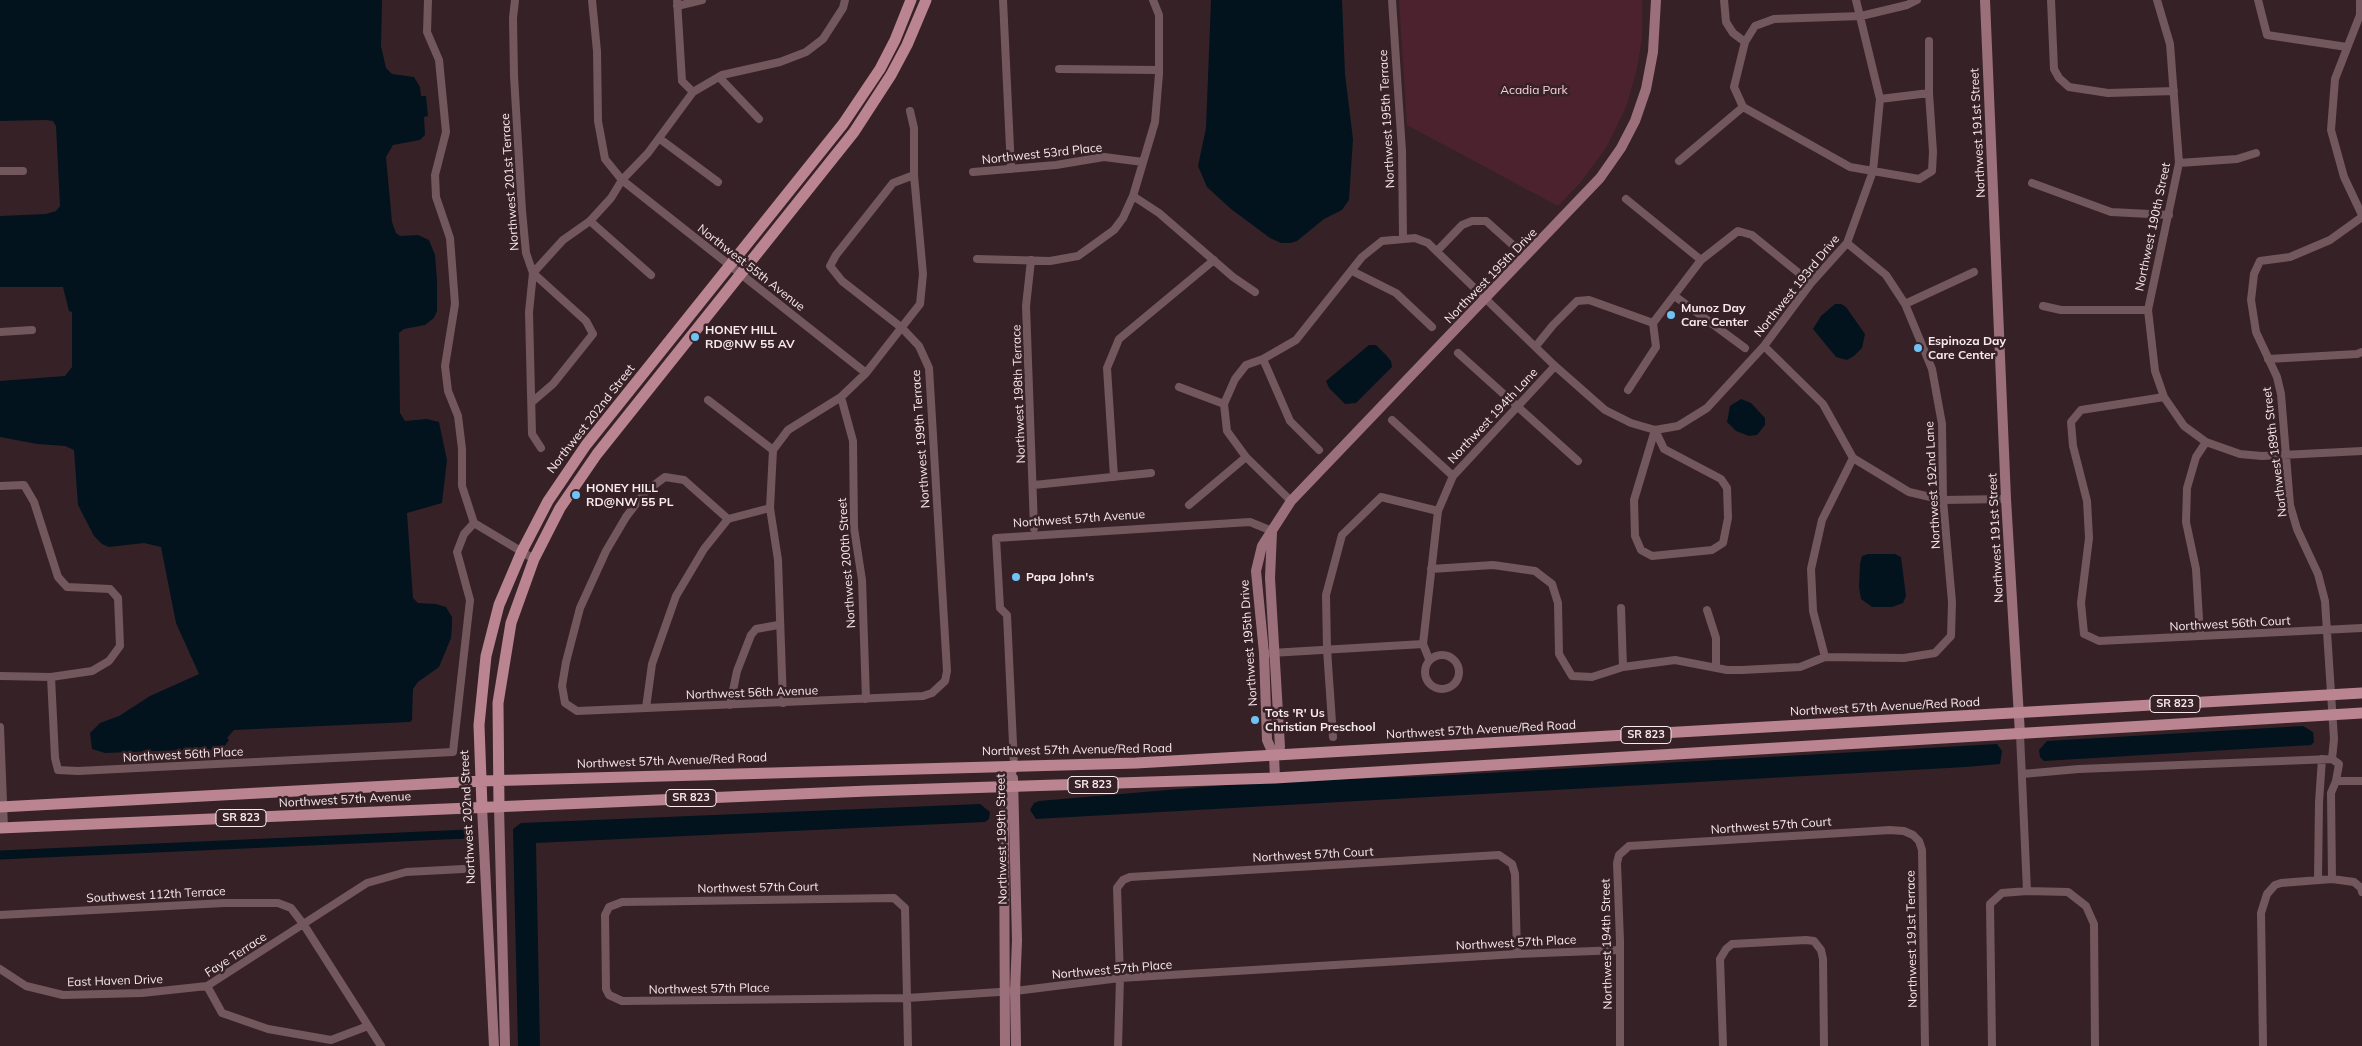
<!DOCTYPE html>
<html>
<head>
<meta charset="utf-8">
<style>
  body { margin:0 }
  canvas { display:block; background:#362126 }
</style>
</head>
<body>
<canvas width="2362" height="1046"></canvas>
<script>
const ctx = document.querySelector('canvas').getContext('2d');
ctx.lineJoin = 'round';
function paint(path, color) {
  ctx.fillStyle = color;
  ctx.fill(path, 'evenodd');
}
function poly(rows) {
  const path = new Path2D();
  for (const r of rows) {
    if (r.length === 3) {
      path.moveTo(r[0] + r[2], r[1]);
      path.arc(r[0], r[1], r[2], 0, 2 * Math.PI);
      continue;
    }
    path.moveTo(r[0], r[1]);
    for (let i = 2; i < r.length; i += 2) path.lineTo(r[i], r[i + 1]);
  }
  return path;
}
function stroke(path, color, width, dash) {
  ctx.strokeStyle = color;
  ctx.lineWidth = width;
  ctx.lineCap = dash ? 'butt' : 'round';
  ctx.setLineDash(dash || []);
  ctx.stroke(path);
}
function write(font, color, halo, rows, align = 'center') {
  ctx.font = font + ' Mulish,sans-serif';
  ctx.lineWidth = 5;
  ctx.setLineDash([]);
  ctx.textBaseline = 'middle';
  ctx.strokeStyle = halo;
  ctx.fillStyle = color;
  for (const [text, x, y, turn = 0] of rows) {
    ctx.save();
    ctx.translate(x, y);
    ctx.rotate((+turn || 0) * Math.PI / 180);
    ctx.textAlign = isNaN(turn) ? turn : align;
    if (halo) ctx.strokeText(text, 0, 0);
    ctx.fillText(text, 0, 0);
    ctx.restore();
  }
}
const green = poly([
  [1399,0,1642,0,1642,37,1637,69,1626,107,1606,148,1580,183,1558,206,1407,125]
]);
const water = poly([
  [0,0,382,0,381,46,386,68,392,74,414,77,420,87,421,96,426,96,428,116,424,117,425,135,420,140,393,145,386,157,392,222,396,233,400,236,418,235,429,240,435,255,437,280,437,311,434,318,425,325,404,329,399,333,400,413,405,421,427,419,439,422,447,460,442,503,407,513,413,598,418,603,436,604,446,607,452,617,452,626,451,638,439,667,418,682,413,689,412,720,410,722,234,730,227,738,229,740,223,748,198,752,184,750,105,753,92,749,90,733,100,723,119,716,150,696,199,674,176,623,161,547,144,543,109,547,102,544,94,536,78,505,74,450,65,446,37,444,0,437,0,381,65,376,72,367,72,312,69,311,63,287,0,287,0,216,46,214,56,211,60,206,56,126,53,121,46,120,0,121],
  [1211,0,1342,0,1345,74,1353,139,1349,200,1342,210,1324,219,1297,241,1290,243,1281,243,1270,238,1231,209,1207,187,1198,166,1206,128],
  [1835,304,1841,304,1846,307,1865,334,1862,348,1854,356,1847,360,1836,357,1813,329,1821,316],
  [1369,345,1376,345,1386,355,1391,361,1392,367,1356,403,1345,404,1329,388,1326,381],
  [1741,399,1751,403,1765,418,1765,425,1757,435,1749,436,1736,431,1727,422,1730,406],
  [1868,554,1895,554,1901,557,1906,596,1903,603,1892,607,1872,607,1861,599,1859,587,1860,564,1862,556],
  [2303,726,2313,732,2314,742,2311,745,2044,761,2040,757,2039,750,2047,741],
  [1997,744,2002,751,2000,764,1966,767,1036,819,1030,810,1034,803,1039,801,1261,782,1435,776],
  [980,804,990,812,989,819,985,822,536,843,540,1046,518,1046,513,829,521,823]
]);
const canal = poly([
  [0,855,467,834]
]);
const street = poly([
  [428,0,427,32,439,60,446,132,435,175,436,197,450,238,455,304,445,366,448,391,458,416,462,449,462,486,474,523],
  [515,0,513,18,514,76,522,211,526,253,533,273,529,312,532,434,541,448],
  [592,0,597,51,598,121,605,159,622,180,866,373],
  [677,0,682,81,693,92],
  [1003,0,1011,169],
  [1392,0,1402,151,1403,238],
  [1724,0,1726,22,1733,33,1745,42],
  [1917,0,1907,5,1861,16,1774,19,1755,26,1745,42,1734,87,1743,107,1850,167,1919,179,1932,171,1933,152,1929,93,1929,41],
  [2051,0,2054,69,2059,78,2069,87,2108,93,2174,91],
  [2157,0,2170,44,2179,163,2148,310,2155,371,2164,397,2184,426,2206,442,2240,454,2262,456,2362,451],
  [2258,0,2267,35,2347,47],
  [2360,0,2360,15,2335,79,2331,130,2344,177,2362,215],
  [677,6,702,0],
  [1059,69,1157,70],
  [719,77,759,119],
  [1880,99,1929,93],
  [660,139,718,182],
  [1679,161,1743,107],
  [2179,163,2237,159,2256,153],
  [0,171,23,171],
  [973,172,1056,165,1104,157,1143,162],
  [2032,183,2111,212,2169,215],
  [1133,196,1159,213,1233,277,1255,292],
  [1626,199,1701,260],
  [590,221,651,275],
  [1437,251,1462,225,1472,221,1486,221,1514,246],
  [977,259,1050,261,1078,256,1114,230,1123,218,1133,196,1155,122,1159,74,1159,15,1153,0],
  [1031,260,1026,306,1034,528],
  [1352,271,1396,293,1432,327],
  [1676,297,1745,348],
  [1905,304,1974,272],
  [2043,306,2061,310,2148,310],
  [1653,323,1701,260,1738,231,1752,235,1811,283],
  [0,332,32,330],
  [1536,346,1553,325,1577,301,1589,300,1653,323],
  [1764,346,1823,404,1853,458,1822,520,1811,569,1813,611,1825,657],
  [1458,353,1578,461],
  [1263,359,1290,421,1319,450],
  [2268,359,2357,354,2362,352],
  [1179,387,1224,404],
  [1628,390,1656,347,1653,323],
  [841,397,853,441,854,528,862,580,866,699],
  [2164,397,2081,410,2071,422,2073,446,2087,501,2089,538,2081,603,2084,634,2099,641,2362,628],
  [708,400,773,450],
  [532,402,553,384,593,334,586,321,533,273,563,240,590,221,611,198,622,180,648,153,693,92,722,75,780,62,806,52,823,39,843,8,845,0],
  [1392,420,1453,476],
  [1655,430,1664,449,1721,479,1727,488,1728,518,1723,543,1712,550,1652,556,1641,550,1635,536,1634,500,1655,430],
  [1853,458,1909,492,1943,500,2006,499],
  [1114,477,1107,368,1119,339,1214,260],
  [1034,485,1151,473],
  [0,486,24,485,34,502,58,577,67,587,110,589,118,598,120,646,109,661,92,671,51,677,0,676],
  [1291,501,1246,457,1227,431,1224,404,1235,379,1246,365,1263,359,1296,340,1362,257,1382,241,1415,238,1428,243,1555,366,1605,410,1631,423,1655,430,1678,426,1707,408,1764,346,1811,283,1847,243,1873,171,1880,99,1856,0],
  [1189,505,1246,457],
  [728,519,684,480,665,477,645,492,626,517,606,551,580,608,566,662,562,686,565,703,577,711,923,696,932,693,945,681,947,671,929,368,919,346,902,328,842,281,830,266,836,255,893,183,914,175],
  [728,519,770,508],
  [474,523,534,559],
  [1431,569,1493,565,1535,571,1552,584,1558,603,1559,654,1572,676,1592,677,1623,667,1675,660,1727,670,1742,670,1800,667,1825,657,1904,658,1935,653,1951,636,1952,602,1943,500,1942,424,1932,369,1905,304,1886,275,1847,243],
  [1621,608,1623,667],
  [1707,610,1716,638,1716,668],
  [2200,636,2196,569,2186,522,2187,488,2196,457,2206,442],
  [1271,653,1423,644],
  [1442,672,17],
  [1429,659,1423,644,1438,511,1453,476,1555,366],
  [51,677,55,758,58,770,78,771,453,752,470,600,457,552,464,534,474,523],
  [783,703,778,560,770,508,773,450,788,430,841,397,866,373,920,304,923,274,914,175,914,128,910,111],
  [730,705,737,671,751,635,756,629,778,625],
  [646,708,652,664,676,596,704,549,728,519],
  [0,727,4,828],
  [2020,734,2027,891],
  [1333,737,1327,649,1326,595,1342,535,1381,497,1438,511],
  [2332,759,2334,739,2325,601,2318,574,2297,529,2290,505,2281,394,2277,377,2256,332,2251,300,2254,274,2260,261,2290,257,2330,240,2362,217],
  [1014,765,1007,615,1000,608,996,538,1250,522,1272,531],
  [2022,774,2079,769,2332,759,2339,764,2336,781,2331,793,2332,879],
  [2336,781,2362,781],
  [2318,879,2319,802,2322,759],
  [0,915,224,903,278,903,291,908,304,925,381,1046],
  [0,969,26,986,63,995,142,993,207,986,367,883,406,872,463,869],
  [207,986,222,1013,268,1029,331,1040,368,1026],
  [908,1046,907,998,905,908,894,898,622,902,609,907,605,915,606,989,609,995,622,1001,907,998,1015,991,1120,978,1517,954,1619,950],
  [1118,1046,1120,978,1117,888,1123,880,1130,877,1499,855,1512,864,1515,874,1517,954],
  [1620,1046,1620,941,1617,863,1619,855,1629,846,1890,830,1904,831,1913,835,1919,841,1922,850,1925,1046],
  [1723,1046,1720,959,1726,949,1732,944,1806,940,1814,941,1821,950,1823,959,1824,1046],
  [1992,1046,1990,904,2002,893,2027,891,2068,892,2086,906,2094,924,2095,1046],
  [2263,1046,2261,913,2267,894,2275,885,2281,883,2332,879,2354,882,2361,888,2362,892]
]);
const secondary = poly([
  [1985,0,2006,499,2020,734],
  [1272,532,1270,578,1280,747,1274,756],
  [1013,778,1017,940,1015,991,1016,1046],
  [1275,778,1274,756,1267,740,1264,653,1256,571,1262,546,1291,501,1600,178,1621,148,1635,121,1646,89,1653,52,1656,0],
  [482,807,494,1046],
  [499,807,505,1046],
  [1005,1046,1004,815,1006,786,1014,765]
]);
const primary = poly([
  [0,807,481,781,1136,763,2362,693],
  [482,807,479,725,486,656,499,605,522,551,548,501,586,445,843,124,880,69,895,40,911,0],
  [499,807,498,703,511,623,534,559,560,508,597,454,854,132,891,75,907,45,926,0],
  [0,828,868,791,1275,778,2362,713]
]);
const markers = [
  [1671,315,5,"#6fc2f4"],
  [695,337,5,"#6fc2f4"],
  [1918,348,5,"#6fc2f4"],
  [576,495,5,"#6fc2f4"],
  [1016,577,5,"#6fc2f4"],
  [1255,720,5,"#6fc2f4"]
];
const shields = [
  [2175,704,50],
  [1646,735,50],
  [1093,785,50],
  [691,798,50],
  [241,818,50]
];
const shieldNames = [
  ["SR 823",2175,704],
  ["SR 823",1646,735],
  ["SR 823",1093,785],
  ["SR 823",691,798],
  ["SR 823",241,818]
];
const parkNames = [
  ["Acadia Park",1534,90]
];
const streetNames = [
  ["Northwest 195th Terrace",1387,119,-93],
  ["Northwest 191st Street",1978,133,-93],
  ["Northwest 53rd Place",1042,154,-6],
  ["Northwest 201st Terrace",510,182,-94],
  ["Northwest 190th Street",2153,227,-78],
  ["Northwest 55th Avenue",751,268,38],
  ["Northwest 195th Drive",1491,276,-46],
  ["Northwest 193rd Drive",1797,286,-51],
  ["Northwest 198th Terrace",1019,394,-92],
  ["Northwest 194th Lane",1493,416,-47],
  ["Northwest 202nd Street",591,419,-52],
  ["Northwest 199th Terrace",921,439,-94],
  ["Northwest 189th Street",2275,452,-97],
  ["Northwest 192nd Lane",1933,485,-93],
  ["Northwest 57th Avenue",1079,519,-4],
  ["Northwest 191st Street",1996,538,-93],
  ["Northwest 200th Street",847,563,-94],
  ["Northwest 56th Court",2230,624,-3],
  ["Northwest 195th Drive",1249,643,-94],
  ["Northwest 56th Avenue",752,693,-2],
  ["Northwest 57th Avenue/Red Road",1885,707,-3],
  ["Northwest 57th Avenue/Red Road",1481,730,-3],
  ["Northwest 57th Avenue/Red Road",1077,750,-1],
  ["Northwest 56th Place",183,755,-3],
  ["Northwest 57th Avenue/Red Road",672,761,-2],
  ["Northwest 57th Avenue",345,800,-3],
  ["Northwest 202nd Street",468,817,-93],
  ["Northwest 57th Court",1771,826,-4],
  ["Northwest 199th Street",1002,839,-91],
  ["Northwest 57th Court",1313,855,-3],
  ["Northwest 57th Court",758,888,-1],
  ["Southwest 112th Terrace",156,895,-3],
  ["Northwest 191st Terrace",1912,939,-91],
  ["Northwest 57th Place",1516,943,-3],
  ["Northwest 194th Street",1607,944,-91],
  ["Faye Terrace",236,955,-33],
  ["Northwest 57th Place",1112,970,-5],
  ["East Haven Drive",115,981,-2],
  ["Northwest 57th Place",709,989,-1]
];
const poiNames = [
  ["Munoz Day",1681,308],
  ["Care Center",1681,322],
  ["HONEY HILL",705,330],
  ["RD@NW 55 AV",705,344],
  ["Espinoza Day",1928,341],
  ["Care Center",1928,355],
  ["HONEY HILL",586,488],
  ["RD@NW 55 PL",586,502],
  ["Papa John's",1026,577],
  ["Tots 'R' Us",1265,713],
  ["Christian Preschool",1265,727]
];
paint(green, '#4c222e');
paint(water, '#02131d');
stroke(canal, '#02131d', 9);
stroke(street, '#72575d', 8);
stroke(secondary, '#9b707a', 10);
stroke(primary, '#ba8491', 11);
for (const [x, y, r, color] of markers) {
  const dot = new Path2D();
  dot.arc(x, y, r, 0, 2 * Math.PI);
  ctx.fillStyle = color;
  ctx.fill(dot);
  stroke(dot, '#362126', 2);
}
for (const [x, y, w] of shields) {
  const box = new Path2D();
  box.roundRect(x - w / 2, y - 8.5, w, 17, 4);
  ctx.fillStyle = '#362126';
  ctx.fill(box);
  stroke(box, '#f9eaed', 1);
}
write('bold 11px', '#f9eaed', null, shieldNames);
write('12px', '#f9d2da', '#362126', parkNames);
write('12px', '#f9eaed', '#362126', streetNames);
write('bold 12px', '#f9eaed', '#362126', poiNames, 'left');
</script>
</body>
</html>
